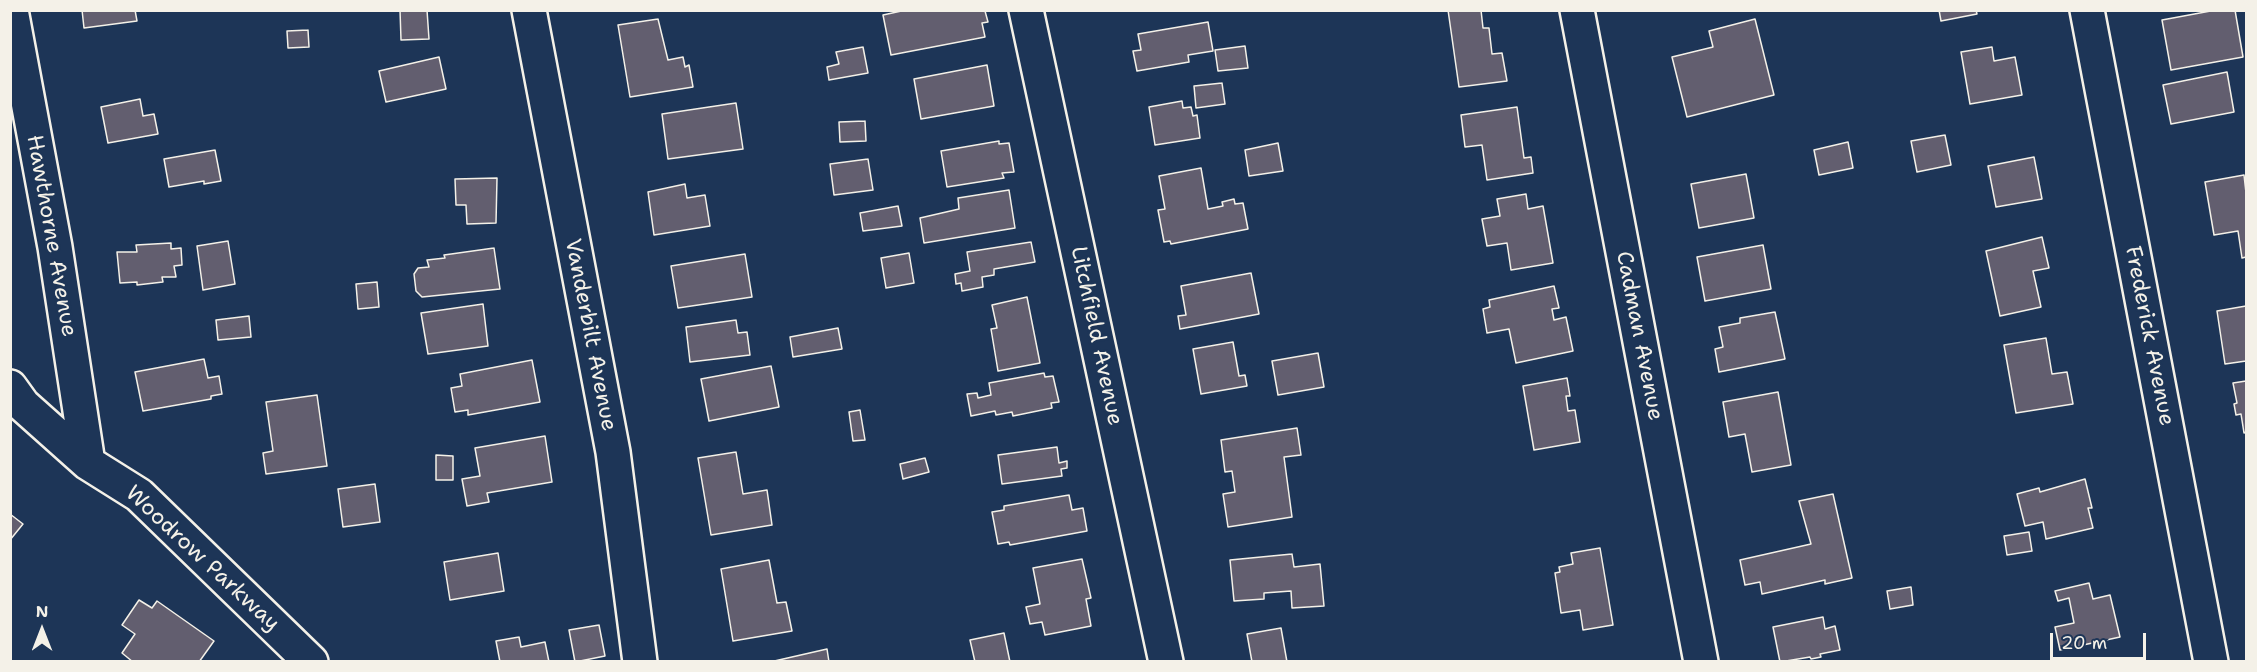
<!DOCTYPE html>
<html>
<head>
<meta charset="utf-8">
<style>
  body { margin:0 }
  #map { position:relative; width:2257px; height:672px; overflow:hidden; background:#1d3557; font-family:"Shantell Sans",sans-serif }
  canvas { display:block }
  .frame { position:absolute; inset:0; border:12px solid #f4f1e8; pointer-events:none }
  .north { position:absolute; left:12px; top:600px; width:60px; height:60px; -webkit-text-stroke:4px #1d3557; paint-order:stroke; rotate:0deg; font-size:16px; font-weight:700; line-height:24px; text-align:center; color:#f4f1e8 }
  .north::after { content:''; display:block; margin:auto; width:21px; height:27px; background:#f4f1e8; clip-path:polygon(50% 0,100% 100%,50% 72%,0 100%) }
  .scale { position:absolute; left:2050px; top:633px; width:96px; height:27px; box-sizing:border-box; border:3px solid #f4f1e8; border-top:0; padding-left:8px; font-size:18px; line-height:21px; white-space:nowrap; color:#f4f1e8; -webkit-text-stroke:4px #1d3557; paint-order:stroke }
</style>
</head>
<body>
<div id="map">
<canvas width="2257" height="672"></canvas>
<div class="frame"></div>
<div class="north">N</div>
<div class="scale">20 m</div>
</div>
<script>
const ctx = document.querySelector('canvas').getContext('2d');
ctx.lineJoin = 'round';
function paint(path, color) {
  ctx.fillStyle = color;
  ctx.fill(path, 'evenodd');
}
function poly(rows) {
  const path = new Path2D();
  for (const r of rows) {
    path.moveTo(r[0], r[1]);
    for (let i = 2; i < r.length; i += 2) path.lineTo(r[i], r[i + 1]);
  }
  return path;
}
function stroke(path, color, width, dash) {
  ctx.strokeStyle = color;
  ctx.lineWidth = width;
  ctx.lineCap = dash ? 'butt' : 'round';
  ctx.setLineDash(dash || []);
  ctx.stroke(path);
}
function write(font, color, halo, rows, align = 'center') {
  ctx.font = font + ' "Shantell Sans",sans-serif';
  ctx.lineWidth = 5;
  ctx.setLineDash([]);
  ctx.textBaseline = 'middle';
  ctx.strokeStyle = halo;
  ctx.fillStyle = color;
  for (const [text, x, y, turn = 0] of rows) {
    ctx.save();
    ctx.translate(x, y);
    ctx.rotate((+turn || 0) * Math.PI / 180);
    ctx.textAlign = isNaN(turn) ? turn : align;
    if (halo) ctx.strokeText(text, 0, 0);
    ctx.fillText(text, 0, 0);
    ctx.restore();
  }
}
const building = poly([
  [82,10,135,10,137,21,84,28,82,10],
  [400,10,427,10,429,39,401,40,400,10],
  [906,10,985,11,988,22,982,23,985,37,891,55,883,15,906,10],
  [1448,10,1481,10,1483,28,1489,28,1492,54,1502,53,1507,81,1459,87,1448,10],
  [1939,10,1976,10,1977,14,1941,21,1939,10],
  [2216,10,2235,10,2243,57,2171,70,2162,20,2216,10],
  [658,19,668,60,683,57,685,67,689,65,693,87,630,97,618,25,658,19],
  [1755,19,1774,95,1687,117,1672,57,1713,47,1709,31,1755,19],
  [1208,22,1213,51,1188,55,1189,62,1137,71,1133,51,1141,50,1138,34,1208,22],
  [308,30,309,47,288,48,287,31,308,30],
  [1245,46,1248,68,1218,71,1215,50,1245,46],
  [863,47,868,73,829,80,827,67,839,64,836,52,863,47],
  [1992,47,1994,61,2015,57,2022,95,1970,104,1961,52,1992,47],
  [439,57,446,89,386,102,379,71,439,57],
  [987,65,994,106,921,119,914,79,987,65],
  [2227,72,2234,112,2171,124,2163,85,2227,72],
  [1222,83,1225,104,1196,108,1194,86,1222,83],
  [140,99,143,116,154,114,158,134,108,143,101,107,140,99],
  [1182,101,1183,108,1191,107,1193,116,1197,115,1200,138,1155,145,1149,107,1182,101],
  [736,103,743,149,668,159,662,114,736,103],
  [1517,107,1524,158,1531,157,1533,173,1487,180,1482,145,1465,147,1461,115,1517,107],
  [865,121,866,141,840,142,839,122,865,121],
  [1945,135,1951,165,1917,172,1911,141,1945,135],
  [999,141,999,144,1009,143,1014,172,1002,173,1004,178,947,187,941,151,999,141],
  [1848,142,1853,168,1819,175,1814,150,1848,142],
  [1278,143,1283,171,1249,176,1245,150,1278,143],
  [215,150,221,181,204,184,204,181,169,187,164,159,215,150],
  [2034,157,2042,199,1996,207,1988,166,2034,157],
  [868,159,873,190,834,195,830,164,868,159],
  [1201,168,1208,209,1223,206,1222,202,1234,199,1235,204,1243,203,1248,229,1171,244,1170,241,1164,242,1158,210,1165,209,1159,176,1201,168],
  [1746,174,1754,218,1699,228,1691,184,1746,174],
  [2244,175,2246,193,2246,257,2242,258,2238,231,2214,235,2205,182,2244,175],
  [497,178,496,223,467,224,466,205,456,205,455,179,497,178],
  [685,184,687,198,705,195,710,226,654,235,648,192,685,184],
  [1009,190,1015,228,924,243,920,218,959,209,958,198,1009,190],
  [1526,194,1528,209,1543,206,1553,263,1511,270,1507,243,1487,246,1482,219,1500,216,1497,199,1526,194],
  [898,206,902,226,863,231,860,213,898,206],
  [2042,237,2049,268,2033,271,2041,307,2000,316,1986,251,2042,237],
  [228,241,235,284,203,290,197,246,228,241],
  [1031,242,1035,262,994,269,994,275,982,277,983,287,962,291,961,283,956,284,955,274,970,271,967,252,1031,242],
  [171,243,171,249,181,248,182,265,174,266,176,277,162,277,163,282,137,285,137,282,120,283,117,252,137,252,136,245,171,243],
  [1763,245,1771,289,1705,301,1697,257,1763,245],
  [494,248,500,289,422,297,416,291,414,274,418,268,429,267,427,260,445,258,444,255,494,248],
  [909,253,914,283,886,288,881,258,909,253],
  [745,254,752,297,678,308,671,266,745,254],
  [1251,273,1259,314,1180,329,1178,316,1186,315,1181,286,1251,273],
  [377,282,379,307,358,309,356,284,377,282],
  [1554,286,1559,308,1552,309,1554,320,1566,317,1573,351,1516,363,1509,329,1487,333,1483,309,1490,307,1489,300,1554,286],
  [1027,297,1040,363,998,371,991,329,997,328,992,305,1027,297],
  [483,304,488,346,428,354,421,313,483,304],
  [2246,306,2246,361,2225,364,2217,311,2246,306],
  [1775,312,1785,359,1719,372,1715,349,1723,347,1719,327,1740,323,1740,318,1775,312],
  [249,316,251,337,218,340,216,320,249,316],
  [736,320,738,333,747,332,750,355,690,362,686,327,736,320],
  [838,328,842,349,793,357,790,337,838,328],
  [2046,338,2052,374,2067,372,2073,404,2016,413,2004,345,2046,338],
  [1233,342,1239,376,1245,375,1247,386,1201,394,1193,349,1233,342],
  [1318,353,1324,387,1278,395,1272,361,1318,353],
  [204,359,208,378,219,376,222,394,211,396,211,399,143,411,135,372,204,359],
  [532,360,540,402,468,415,468,410,455,412,451,388,462,386,460,374,532,360],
  [771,366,779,407,709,421,701,379,771,366],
  [1044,373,1045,377,1053,376,1059,402,1051,403,1052,408,1013,416,1012,412,996,415,995,411,971,416,967,394,977,393,978,398,991,395,989,383,1044,373],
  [1567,378,1570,396,1566,396,1568,411,1575,410,1580,442,1534,450,1523,386,1567,378],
  [2246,381,2246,432,2244,433,2241,414,2236,415,2234,404,2237,403,2233,383,2246,381],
  [1778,392,1791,465,1752,472,1745,434,1729,437,1723,402,1778,392],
  [317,395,327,466,266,474,263,453,273,451,266,402,317,395],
  [860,410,865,440,853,441,849,412,860,410],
  [1297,428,1301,455,1284,457,1292,517,1228,527,1223,494,1235,492,1232,471,1225,472,1221,440,1297,428],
  [545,436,552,482,487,493,489,502,467,506,462,479,480,476,475,448,545,436],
  [1057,447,1059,463,1067,461,1067,468,1061,469,1062,476,1002,484,998,455,1057,447],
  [736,452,743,494,767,490,772,525,711,535,698,458,736,452],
  [436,455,453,456,453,480,436,480,436,455],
  [925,458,929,472,903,479,900,464,925,458],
  [2085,479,2092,508,2088,508,2093,528,2046,539,2043,522,2025,526,2017,494,2039,488,2040,492,2085,479],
  [375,484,380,522,343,527,338,489,375,484],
  [1833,494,1852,578,1825,584,1825,580,1762,594,1760,582,1745,585,1740,560,1811,544,1799,501,1833,494],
  [1069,495,1072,510,1083,508,1087,531,1010,545,1009,542,998,544,992,512,1004,510,1004,506,1069,495],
  [10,514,23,524,10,540,10,514],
  [2029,532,2032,551,2007,555,2004,536,2029,532],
  [1600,548,1613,625,1583,630,1580,610,1561,613,1555,573,1560,572,1559,567,1573,564,1571,553,1600,548],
  [498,553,504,591,450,600,444,562,498,553],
  [1292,554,1294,567,1320,564,1324,606,1292,608,1291,591,1264,593,1264,599,1234,601,1230,560,1292,554],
  [1082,559,1091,598,1086,599,1091,626,1045,635,1042,622,1030,624,1026,607,1040,604,1033,568,1082,559],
  [769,560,777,603,786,602,792,631,733,641,721,569,769,560],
  [2089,583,2093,599,2110,595,2120,637,2060,650,2055,627,2074,623,2069,598,2058,601,2055,591,2089,583],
  [1911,587,1913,605,1890,609,1887,591,1911,587],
  [139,600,152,608,157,601,214,641,199,662,133,662,122,653,135,634,122,625,139,600],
  [1823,617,1825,629,1835,626,1840,650,1820,654,1821,657,1811,659,1810,657,1780,662,1773,627,1823,617],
  [599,625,605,656,575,662,569,630,599,625],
  [1281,628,1287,662,1252,662,1247,634,1281,628],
  [1004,633,1010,662,975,662,970,640,1004,633],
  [519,637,521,647,545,642,549,662,500,662,496,641,519,637],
  [827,649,829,662,770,662,827,649]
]);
const minor = poly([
  [11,10,55,247,88,463],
  [529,10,613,452,640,662],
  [1026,10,1166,662],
  [1577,10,1701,662],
  [2087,10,2211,662],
  [10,387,23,405,88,463,139,495,311,662]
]);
const streetNames = [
  ["Hawthorne Avenue",51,236,80],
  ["Vanderbilt Avenue",590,335,79],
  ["Litchfield Avenue",1096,336,78],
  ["Cadman Avenue",1639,336,79],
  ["Frederick Avenue",2149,336,79],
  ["Woodrow Parkway",202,559,43]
];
paint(building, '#625e6f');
stroke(building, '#f4f1e8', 1.5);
stroke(minor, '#f4f1e8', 38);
stroke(minor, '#1d3557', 33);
write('22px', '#f4f1e8', '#1d3557', streetNames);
</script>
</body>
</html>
